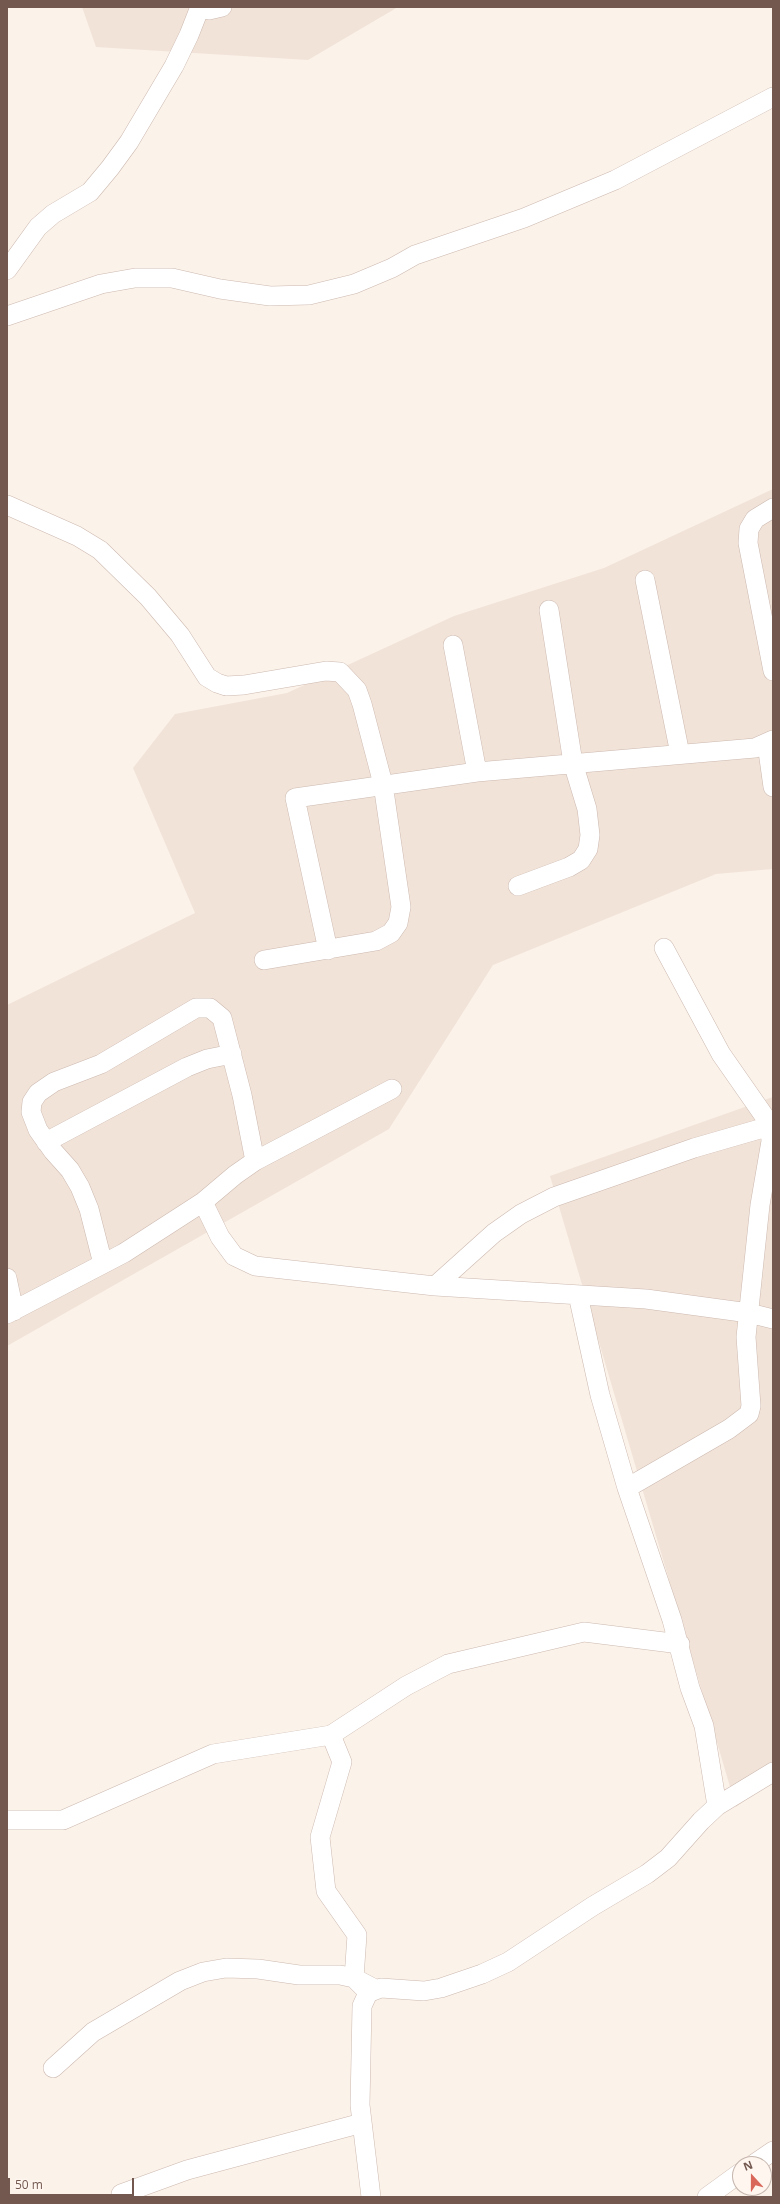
<!DOCTYPE html>
<html>
<head>
<meta charset="utf-8">
<style>
  body { margin:0 }
  #map { position:relative; width:780px; height:2204px; overflow:hidden; background:#fbf2e9; font-family:"Open Sans",sans-serif }
  canvas { display:block }
  .frame { position:absolute; inset:0; border:8px solid #73584f; pointer-events:none }
  .north { position:absolute; left:732px; top:2156px; width:40px; height:40px; box-sizing:border-box; background:#fef6ef; border:1px solid #c6b7af; border-radius:50%; rotate:339deg; font-size:11px; font-weight:700; line-height:16px; text-align:center; color:#73584f }
  .north::after { content:''; display:block; margin:auto; width:14px; height:18px; background:#d9685a; clip-path:polygon(50% 0,100% 100%,50% 72%,0 100%) }
  .scale { position:absolute; left:8px; top:2178px; width:126px; height:18px; box-sizing:border-box; border:2px solid #73584f; border-top:0; padding-left:5px; font-size:12px; line-height:14px; white-space:nowrap; color:#73584f; -webkit-text-stroke:3px #fef6ef; paint-order:stroke }
</style>
</head>
<body>
<div id="map">
<canvas width="780" height="2204"></canvas>
<div class="frame"></div>
<div class="north">N</div>
<div class="scale">50 m</div>
</div>
<script>
const ctx = document.querySelector('canvas').getContext('2d');
ctx.lineJoin = 'round';
function paint(path, color) {
  ctx.fillStyle = color;
  ctx.fill(path, 'evenodd');
}
function poly(rows) {
  const path = new Path2D();
  for (const r of rows) {
    path.moveTo(r[0], r[1]);
    for (let i = 2; i < r.length; i += 2) path.lineTo(r[i], r[i + 1]);
  }
  return path;
}
function stroke(path, color, width, dash) {
  ctx.strokeStyle = color;
  ctx.lineWidth = width;
  ctx.lineCap = dash ? 'butt' : 'round';
  ctx.setLineDash(dash || []);
  ctx.stroke(path);
}
const residential = poly([
  [82,7,398,7,308,60,96,47],
  [773,489,773,869,716,874,493,965,389,1129,7,1346,7,1005,195,913,133,768,175,714,287,693,454,616,604,568],
  [773,1097,773,1780,736,1807,550,1176]
]);
const minor = poly([
  [202,7,209,10,222,7],
  [7,270,38,227,53,214,90,192,110,168,129,142,174,66,189,35,200,7],
  [7,316,101,284,135,278,172,278,220,289,270,296,309,295,354,284,392,268,415,255,524,218,615,180,773,97],
  [7,505,77,536,100,550,148,597,180,635,207,677,217,683,226,686,244,685,326,671,340,672,357,690,362,704,383,784,401,907,398,923,391,933,376,941,264,960],
  [773,508,755,519,749,529,748,543,773,671],
  [645,580,680,754],
  [453,645,477,772],
  [767,744,773,787],
  [518,886,569,867,581,860,588,849,590,835,587,809,573,763,549,610],
  [328,950,295,798,477,772,755,748,773,740],
  [46,1142,187,1067,207,1059,232,1054],
  [203,1202,220,1237,234,1256,255,1266,435,1286,646,1299,749,1313,773,1319],
  [103,1264,89,1209,80,1187,70,1170,53,1151,38,1130,31,1112,32,1102,38,1093,54,1082,101,1064,196,1008,210,1008,222,1018,242,1095,255,1161],
  [7,1278,14,1311],
  [435,1286,494,1233,521,1214,554,1197,694,1148,770,1126],
  [578,1295,600,1395,627,1488,672,1620,690,1688,704,1726,717,1806],
  [7,1314,124,1253,203,1202,235,1175,255,1161,392,1089],
  [627,1488,729,1429,749,1414,751,1406,746,1337,760,1205,771,1141,770,1126,767,1120,721,1054,664,948],
  [331,1735,342,1762,320,1837,326,1891,357,1935,354,1978,363,1987],
  [7,1820,63,1820,213,1754,331,1735,406,1686,448,1664,584,1632,680,1644],
  [53,2068,93,2032,180,1981,203,1972,226,1968,258,1969,299,1975,340,1975,354,1978,375,1989],
  [754,2164,773,2151],
  [121,2194,187,2170,362,2123],
  [371,2197,360,2105,362,2006,368,1993,381,1988,424,1991,441,1988,482,1974,508,1962,593,1906,647,1874,668,1858,701,1821,717,1806,773,1772],
  [707,2197,740,2173]
]);
paint(residential, '#f2e3d8');
stroke(minor, '#ccb9b0', 20);
stroke(minor, '#fff', 19);
</script>
</body>
</html>
